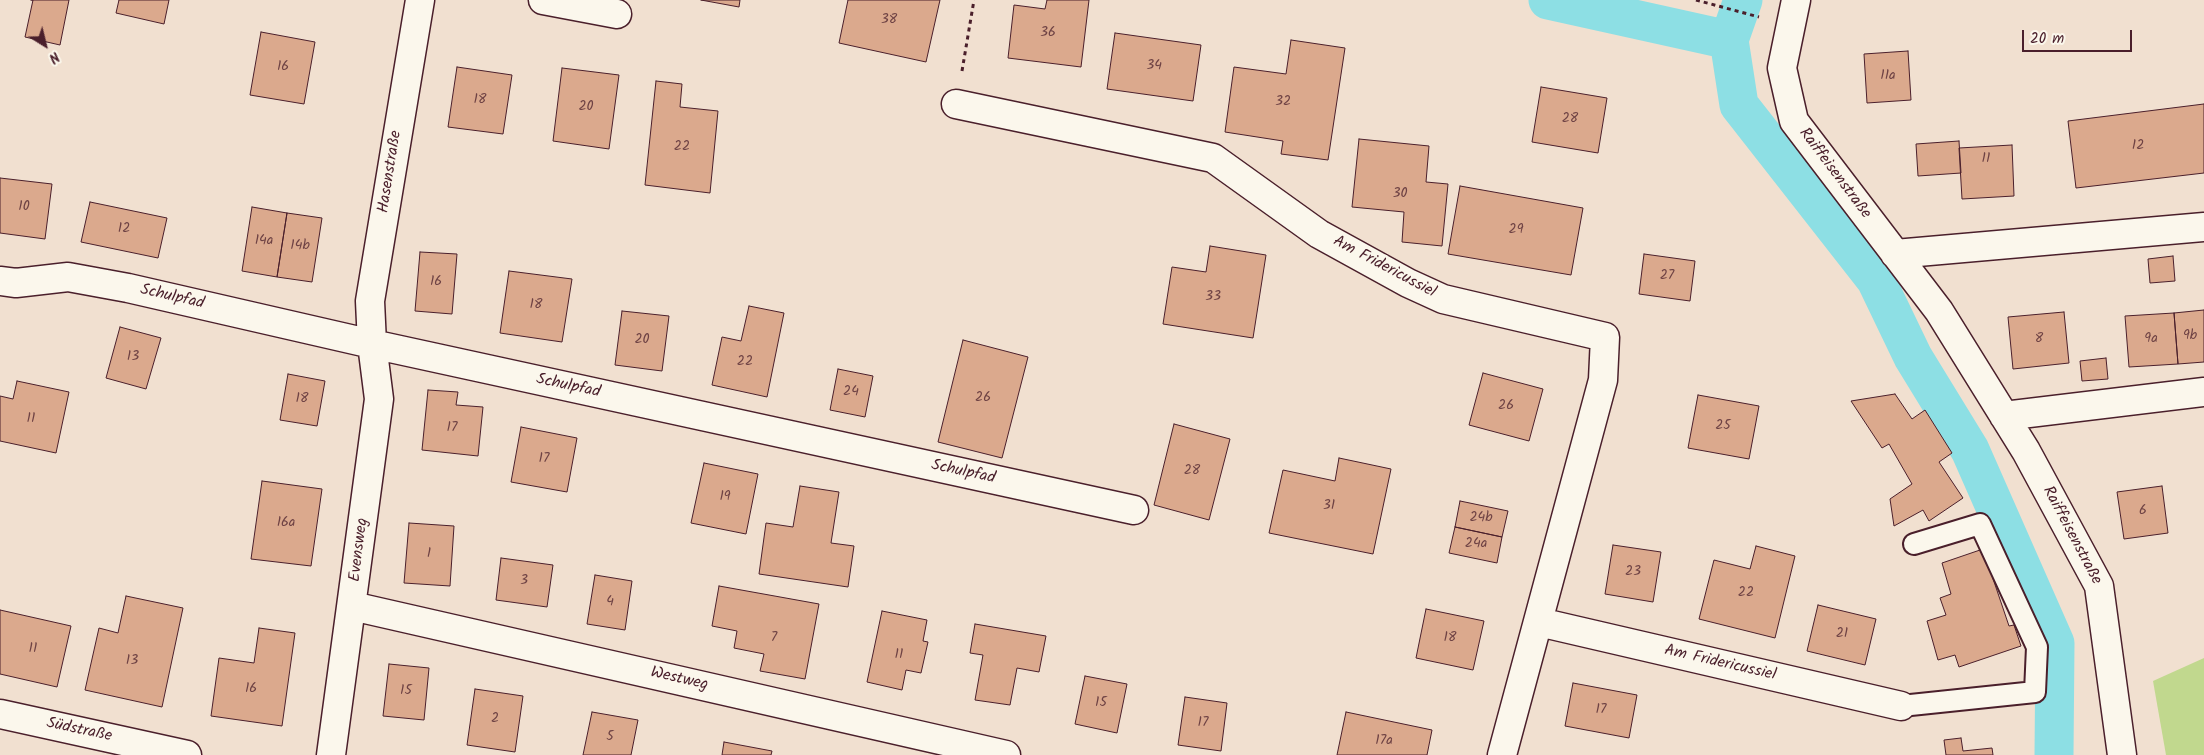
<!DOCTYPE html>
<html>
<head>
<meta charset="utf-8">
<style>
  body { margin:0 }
  #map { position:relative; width:2204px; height:755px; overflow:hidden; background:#f1e0d0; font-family:Kalam,sans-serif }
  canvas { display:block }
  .north { position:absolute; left:20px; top:20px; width:50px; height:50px; -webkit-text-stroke:4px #fbf7ec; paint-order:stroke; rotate:144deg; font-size:14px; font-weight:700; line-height:20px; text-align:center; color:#4a1f2b }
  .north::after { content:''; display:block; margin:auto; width:18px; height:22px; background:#4a1f2b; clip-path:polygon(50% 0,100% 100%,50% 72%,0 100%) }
  .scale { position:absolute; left:2022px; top:30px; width:110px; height:22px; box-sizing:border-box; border:2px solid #4a1f2b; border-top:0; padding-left:6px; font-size:15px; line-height:18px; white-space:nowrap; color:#4a1f2b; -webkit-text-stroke:4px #fbf7ec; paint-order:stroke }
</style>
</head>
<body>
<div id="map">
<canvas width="2204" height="755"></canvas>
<div class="north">N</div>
<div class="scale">20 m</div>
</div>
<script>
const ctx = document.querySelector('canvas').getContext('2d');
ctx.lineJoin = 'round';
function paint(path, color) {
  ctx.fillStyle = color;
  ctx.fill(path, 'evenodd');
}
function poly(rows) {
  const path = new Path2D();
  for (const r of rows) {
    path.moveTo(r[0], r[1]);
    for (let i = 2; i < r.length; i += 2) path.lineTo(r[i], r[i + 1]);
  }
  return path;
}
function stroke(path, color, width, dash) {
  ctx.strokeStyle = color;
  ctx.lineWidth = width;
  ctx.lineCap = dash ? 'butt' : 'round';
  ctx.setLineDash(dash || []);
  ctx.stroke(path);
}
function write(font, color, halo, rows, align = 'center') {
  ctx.font = font + ' Kalam,sans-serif';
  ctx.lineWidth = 5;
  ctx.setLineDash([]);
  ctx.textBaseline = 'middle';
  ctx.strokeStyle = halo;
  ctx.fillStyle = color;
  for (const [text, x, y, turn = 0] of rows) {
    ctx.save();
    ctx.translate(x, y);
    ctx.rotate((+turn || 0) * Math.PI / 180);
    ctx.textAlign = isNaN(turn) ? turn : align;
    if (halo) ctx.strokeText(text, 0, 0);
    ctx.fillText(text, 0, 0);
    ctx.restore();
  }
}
const green = poly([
  [2204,658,2204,755,2166,755,2153,681]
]);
const canal = poly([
  [1548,0,1729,40,1743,0],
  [1729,40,1739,105,1876,280,1913,357,1970,450,2055,643,2054,755]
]);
const building = poly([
  [31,0,69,0,60,45,25,37,33,0,31,0],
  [119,0,169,0,164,24,116,13,119,0],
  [701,0,740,0,739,7,701,0],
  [848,0,940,0,926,62,839,43,848,0],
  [1047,0,1089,0,1081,67,1008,58,1014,5,1045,9,1047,0],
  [261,32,315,42,304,104,250,95,261,32],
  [1115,33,1201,45,1193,101,1107,89,1115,33],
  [1291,40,1345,48,1328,160,1281,154,1283,141,1225,132,1234,67,1286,74,1291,40],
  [1908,51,1911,100,1867,103,1864,54,1908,51],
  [457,67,512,75,503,134,448,127,457,67],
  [562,68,619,75,609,149,553,141,562,68],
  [656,81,682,84,680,107,718,111,710,193,645,185,656,81],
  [1541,87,1607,98,1598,153,1532,142,1541,87],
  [2204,104,2204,173,2076,188,2068,121,2204,104],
  [1359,139,1429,146,1426,182,1448,184,1442,246,1402,242,1404,212,1352,207,1359,139],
  [1959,141,1961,173,1918,176,1916,144,1959,141],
  [2012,145,2014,196,1962,199,1959,148,2012,145],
  [0,178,52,184,45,239,0,233,0,178],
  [1460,186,1583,208,1571,275,1448,254,1460,186],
  [90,202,167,218,158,258,81,242,90,202],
  [252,207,287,213,277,277,242,271,252,207],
  [287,213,322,218,312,282,277,277,287,213],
  [1210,246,1266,255,1253,338,1163,324,1172,267,1206,272,1210,246],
  [420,252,457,254,452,314,415,311,420,252],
  [1644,254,1695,261,1690,301,1639,294,1644,254],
  [2173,256,2175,281,2150,283,2148,259,2173,256],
  [509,271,572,279,562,342,500,333,509,271],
  [749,306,784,313,767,397,712,385,722,337,741,341,749,306],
  [2204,310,2204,362,2178,364,2174,313,2204,310],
  [622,311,669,316,662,371,615,365,622,311],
  [2064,312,2069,363,2013,369,2008,317,2064,312],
  [2174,313,2178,364,2129,367,2125,316,2174,313],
  [120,327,161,338,146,389,106,378,120,327],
  [963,340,1028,357,1002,458,938,442,963,340],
  [2106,358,2108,379,2082,381,2080,361,2106,358],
  [838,369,873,376,865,417,830,410,838,369],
  [1483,373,1543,389,1529,441,1469,425,1483,373],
  [288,374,325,381,317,426,280,420,288,374],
  [17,381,69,392,56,453,0,441,0,396,13,399,17,381],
  [428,390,458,392,456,405,483,407,478,456,422,450,428,390],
  [1895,394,1912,419,1925,410,1952,453,1939,462,1963,498,1929,521,1923,510,1894,526,1890,499,1912,484,1889,444,1882,448,1851,401,1895,394],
  [1698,395,1759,406,1749,459,1688,448,1698,395],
  [1174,424,1230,439,1209,520,1154,505,1174,424],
  [521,427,577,438,567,492,511,482,521,427],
  [1339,458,1391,469,1373,554,1269,533,1283,470,1335,481,1339,458],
  [704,463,758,474,746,534,691,523,704,463],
  [262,481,322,489,311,566,251,559,262,481],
  [800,486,839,492,831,543,854,546,848,587,759,574,766,523,793,527,800,486],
  [2162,486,2168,533,2124,539,2117,492,2162,486],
  [1460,501,1508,511,1502,537,1455,527,1460,501],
  [409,523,454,526,450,586,404,583,409,523],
  [1455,527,1502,537,1497,563,1449,553,1455,527],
  [1613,545,1661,552,1653,602,1605,594,1613,545],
  [1756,546,1795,556,1775,638,1699,619,1714,560,1750,569,1756,546],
  [1983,549,2009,626,2014,625,2021,646,1959,667,1955,655,1938,660,1927,621,1946,615,1940,598,1951,594,1942,563,1983,549],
  [501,558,553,565,547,607,496,600,501,558],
  [595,575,632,581,625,630,587,624,595,575],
  [719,586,819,604,805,679,760,671,764,654,734,648,737,631,712,626,719,586],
  [126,596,183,608,162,707,85,690,99,628,118,633,126,596],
  [1818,605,1876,619,1865,665,1807,651,1818,605],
  [1426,609,1484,621,1473,670,1416,658,1426,609],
  [0,610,71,626,57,687,0,674,0,610],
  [882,611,927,620,923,641,928,642,921,673,906,670,902,690,867,682,882,611],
  [975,624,1046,636,1039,672,1017,668,1010,705,975,700,983,655,970,653,975,624],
  [259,628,295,633,282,726,211,716,219,658,254,663,259,628],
  [389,664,429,668,424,720,383,716,389,664],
  [1085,676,1127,684,1117,733,1075,724,1085,676],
  [1573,683,1637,695,1629,738,1565,726,1573,683],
  [475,689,523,696,515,752,467,745,475,689],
  [1185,697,1227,703,1221,751,1178,745,1185,697],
  [592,712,638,720,631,755,583,755,592,712],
  [1346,712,1432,730,1427,755,1337,755,1346,712],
  [1961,738,1963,751,1992,748,1993,755,1946,755,1944,740,1961,738],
  [724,742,772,751,771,755,722,755,724,742]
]);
const path = poly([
  [1696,0,1759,17],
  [962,71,974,0]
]);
const lane = poly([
  [1901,706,2035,692,2037,647,1980,524,1914,544]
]);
const street = poly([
  [543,0,617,14],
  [1796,0,1782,68,1794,121,1939,311,2026,451,2099,586,2122,755],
  [956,104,1213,158,1319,234,1408,283,1443,299,1605,337,1603,380,1502,755],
  [1895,254,2204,227],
  [0,281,16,283,68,277,128,288,372,344,1134,510],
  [2004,416,2204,392],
  [352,606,1006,755],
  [1539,622,1901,706],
  [0,714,187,755],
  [331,755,379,399,372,344,370,301,420,0]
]);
const numberNames = [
  ["38",889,21],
  ["36",1048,34],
  ["34",1154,67],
  ["16",283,68],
  ["11a",1888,77],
  ["18",480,101],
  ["32",1283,103],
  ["20",586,108],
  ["28",1570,120],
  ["12",2138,147],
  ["22",682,148],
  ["11",1986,160],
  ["30",1400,195],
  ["10",24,208],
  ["12",124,230],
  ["29",1516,231],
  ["14a",264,242],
  ["14b",300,247],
  ["27",1667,277],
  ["16",436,283],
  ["33",1213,298],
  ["18",536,306],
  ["9b",2190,337],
  ["8",2039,340],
  ["9a",2151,340],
  ["20",642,341],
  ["13",133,358],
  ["22",745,363],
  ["24",851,393],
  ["26",983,399],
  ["18",302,400],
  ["26",1506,407],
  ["11",31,420],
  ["25",1723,427],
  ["17",452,429],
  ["17",544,460],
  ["28",1192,472],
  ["19",725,498],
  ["31",1329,507],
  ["6",2143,512],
  ["24b",1481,519],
  ["16a",286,524],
  ["24a",1476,545],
  ["1",429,555],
  ["23",1633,573],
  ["3",524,582],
  ["22",1746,594],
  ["4",610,603],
  ["21",1842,635],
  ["7",774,639],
  ["18",1450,639],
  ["11",33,650],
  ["11",899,656],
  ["13",132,662],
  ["16",251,690],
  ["15",406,692],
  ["15",1101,704],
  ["17",1601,711],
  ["2",495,720],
  ["17",1203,724],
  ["5",610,738],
  ["17a",1384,742]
];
const streetNames = [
  ["Hasenstraße",391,172,-81],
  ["Raiffeisenstraße",1834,174,53],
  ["Am Fridericussiel",1384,268,28],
  ["Schulpfad",172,298,13],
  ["Schulpfad",568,387,12],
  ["Schulpfad",963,473,12],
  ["Raiffeisenstraße",2071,536,62],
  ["Evensweg",360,550,-83],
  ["Am Fridericussiel",1720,664,13],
  ["Westweg",679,680,13],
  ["Südstraße",79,731,12]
];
paint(green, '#c1d88e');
stroke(canal, '#8ddfe4', 39);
paint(building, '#dba98d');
stroke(building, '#4a1f2b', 1);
stroke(lane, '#4a1f2b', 24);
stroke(street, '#4a1f2b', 31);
stroke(path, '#4a1f2b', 3, [4, 4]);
stroke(lane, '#fbf7ec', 20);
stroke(street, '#fbf7ec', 28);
write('14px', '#6e4244', null, numberNames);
write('16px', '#4a1f2b', '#fbf7ec', streetNames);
</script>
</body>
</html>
